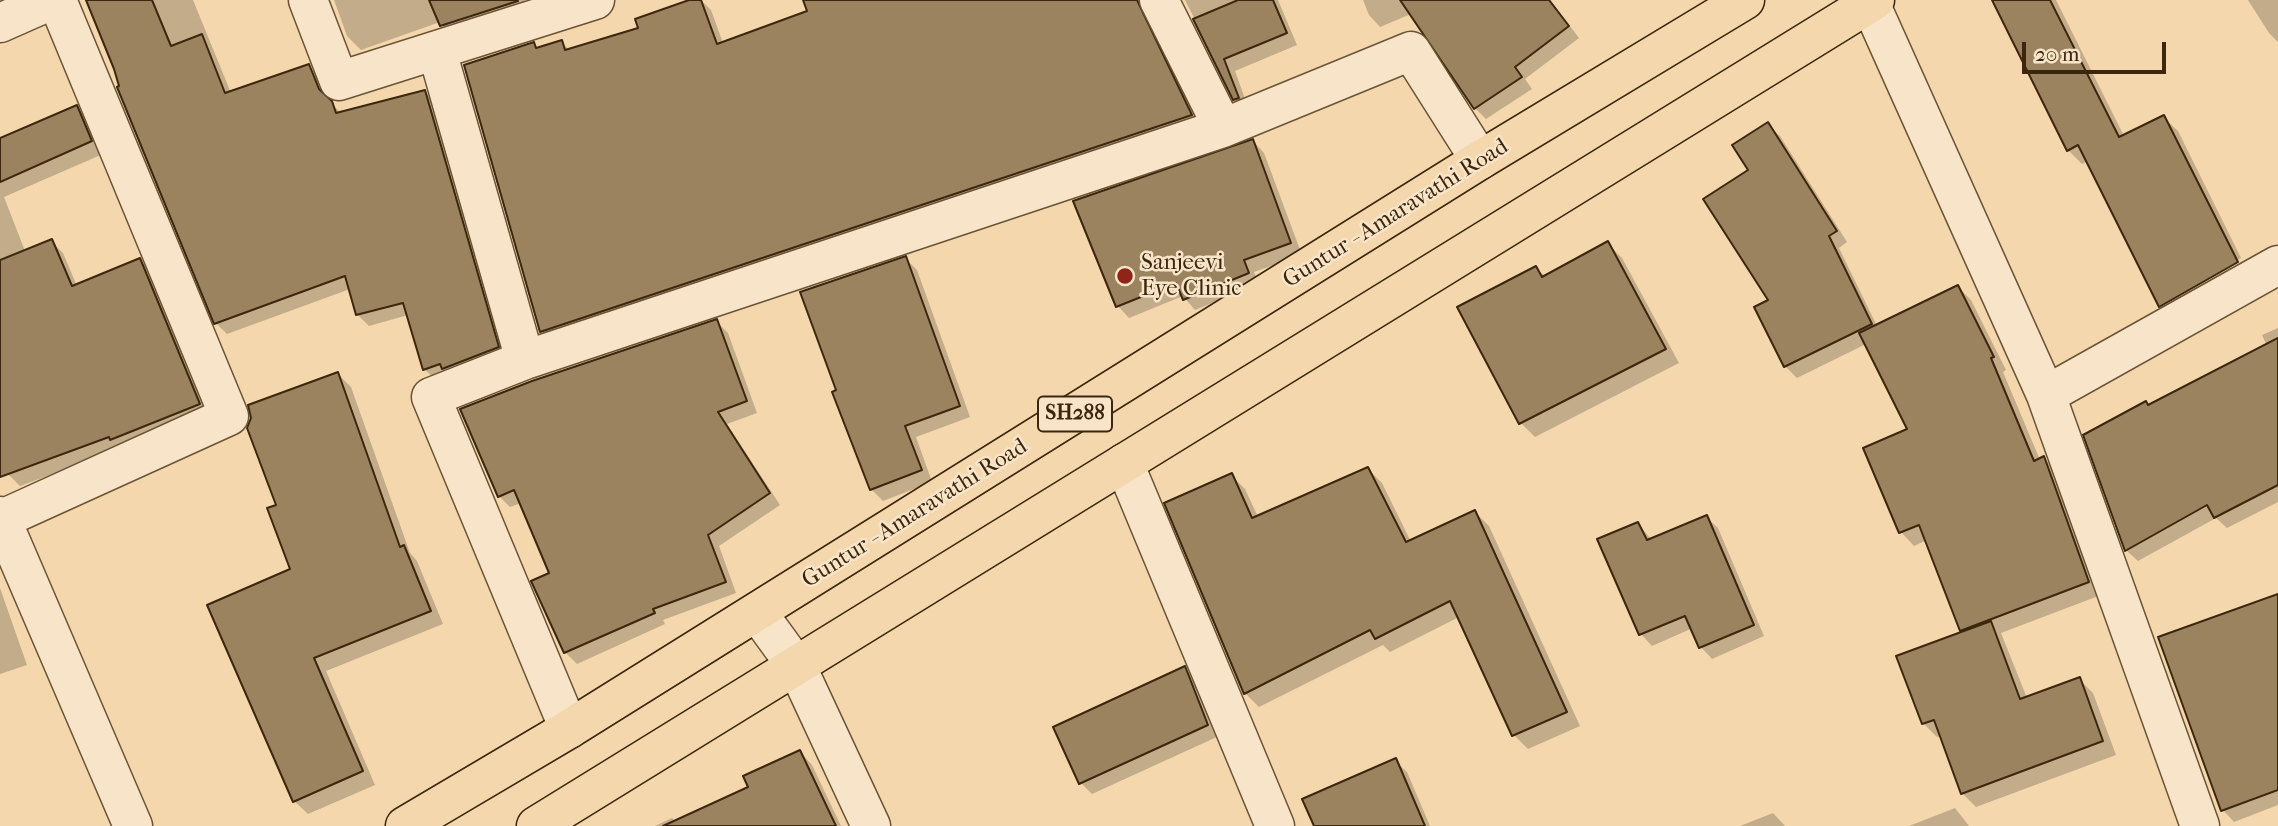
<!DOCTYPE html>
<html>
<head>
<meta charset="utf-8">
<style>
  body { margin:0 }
  #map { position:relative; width:2278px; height:826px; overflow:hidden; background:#f4d7ac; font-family:"IM FELL French Canon",serif }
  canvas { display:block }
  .scale { position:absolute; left:2022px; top:42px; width:144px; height:32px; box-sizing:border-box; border:4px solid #3c270e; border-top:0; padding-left:9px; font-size:21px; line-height:24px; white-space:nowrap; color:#3c270e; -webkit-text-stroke:5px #f8e5c9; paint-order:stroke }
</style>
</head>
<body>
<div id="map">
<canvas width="2278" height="826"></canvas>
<div class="scale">20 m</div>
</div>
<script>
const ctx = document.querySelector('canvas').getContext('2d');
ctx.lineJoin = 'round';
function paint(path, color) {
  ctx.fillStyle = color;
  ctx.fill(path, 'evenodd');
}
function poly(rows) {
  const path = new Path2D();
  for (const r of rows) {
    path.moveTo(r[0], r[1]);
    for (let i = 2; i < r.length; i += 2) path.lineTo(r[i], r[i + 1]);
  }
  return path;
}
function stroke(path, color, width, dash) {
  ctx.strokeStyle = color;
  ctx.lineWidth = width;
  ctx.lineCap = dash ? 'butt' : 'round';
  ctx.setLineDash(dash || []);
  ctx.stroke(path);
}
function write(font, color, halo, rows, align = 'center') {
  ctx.font = font + ' "IM FELL French Canon",serif';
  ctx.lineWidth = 5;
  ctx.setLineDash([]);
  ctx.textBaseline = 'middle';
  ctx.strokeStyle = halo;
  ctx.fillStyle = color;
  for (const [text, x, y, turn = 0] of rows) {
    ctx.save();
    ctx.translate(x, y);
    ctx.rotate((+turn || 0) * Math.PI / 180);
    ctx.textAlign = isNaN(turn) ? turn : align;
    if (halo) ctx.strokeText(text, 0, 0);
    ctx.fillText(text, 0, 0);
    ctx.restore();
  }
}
const shadow = poly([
  [119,0,193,0,231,93,309,66,320,78,329,101,342,114,425,92,436,103,509,358,436,380,424,369,408,315,369,326,357,314,350,289,227,334,216,323],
  [334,0,525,0,531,16,456,40,440,22,361,50,347,36],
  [694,0,701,0,711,10,723,43,809,12,805,0,1152,0,1202,127,553,343,541,331,534,44,539,49,562,42,570,51,641,29],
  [1185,0,1278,0,1297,45,1235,71,1249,110,1235,99],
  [1363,0,1550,0,1579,38,1525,79,1532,89,1486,119,1475,108,1411,14,1380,27,1369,15],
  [2014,0,2056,0,2124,136,2163,117,2178,131,2241,258,2163,302,2163,306,2243,262,2251,277,2174,320,2160,306,2088,161,2082,164,2068,150],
  [2248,0,2278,0,2278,42,2269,33],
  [76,107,88,119,103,154,4,197,25,251,51,241,63,253,77,286,140,260,152,272,211,416,20,486,8,474,0,453,0,140],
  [1768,125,1780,136,1847,242,1839,248,1877,326,1958,287,1971,300,2006,370,2003,372,2040,460,2044,458,2057,471,2101,595,2001,633,2027,698,2079,679,2093,693,2116,755,1976,807,1962,793,1941,736,1937,737,1923,723,1964,633,1927,540,1914,546,1901,532,1865,449,1910,430,1866,344,1797,378,1785,366,1756,307,1771,300,1751,170],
  [1253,141,1264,153,1302,255,1254,272,1259,284,1195,310,1183,296,1129,318,1118,306,1075,202],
  [1608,244,1622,258,1679,363,1535,437,1521,423,1460,308,1536,268,1546,277],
  [905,258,917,270,970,417,916,437,932,482,883,501,871,489],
  [716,321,728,333,757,413,727,424,780,505,719,546,736,593,663,620,665,624,577,664,565,652,552,574,521,503,510,507,499,496],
  [2278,328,2278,502,2227,528,2216,518,2138,561,2126,550,2267,346,2262,335],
  [338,374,351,387,410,553,417,561,443,624,326,671,375,785,308,814,294,801,292,569,278,506],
  [1368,469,1382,483,1411,542,1475,512,1489,526,1580,726,1528,749,1514,735,1459,617,1390,652,1383,645,1259,707,1245,693,1231,475,1245,489,1258,517],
  [1706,517,1718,528,1764,636,1712,659,1701,647,1693,628,1652,646,1641,634,1599,540,1638,524,1652,540],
  [0,588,27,665,0,674],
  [2278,596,2278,805,2234,822,2223,810,2160,638],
  [1184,668,1196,679,1219,736,1092,794,1081,783],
  [800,752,812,765,841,826,655,826,672,818,676,822,750,788],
  [1395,761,1407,772,1430,826,1317,826],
  [1955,808,1969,826,1909,826],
  [1773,813,1785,826,1740,826]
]);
const building = poly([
  [86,0,152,0,171,46,202,34,225,93,309,64,319,89,332,101,336,113,425,90,499,347,442,369,440,364,423,370,403,303,356,315,345,276,214,324,117,87,119,86,114,69,86,0],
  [429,0,517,0,518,1,440,26,429,0],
  [689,0,701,0,717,44,807,11,803,0,1137,0,1192,115,540,332,464,65,534,42,536,48,562,40,565,50,638,28,635,19,689,0],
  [1238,0,1273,0,1287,33,1224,59,1239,98,1233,100,1193,19,1238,0],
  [1400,0,1549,0,1569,26,1515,67,1522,77,1474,109,1400,0],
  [1992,0,2050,0,2119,137,2164,115,2238,262,2159,307,2078,145,2067,151,1992,0],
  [77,105,92,141,0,182,0,138,77,105],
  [1768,122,1837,231,1829,236,1872,324,1784,367,1754,307,1768,300,1703,199,1748,170,1732,145,1768,122],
  [1253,139,1291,243,1244,260,1249,273,1183,300,1176,283,1116,307,1073,201,1253,139],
  [52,239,72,286,140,258,200,404,110,440,109,437,0,477,0,260,52,239],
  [1608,241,1666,349,1519,424,1457,307,1536,266,1542,277,1608,241],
  [906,256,960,406,905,426,922,470,870,490,832,392,836,390,800,292,906,256],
  [1958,285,1994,357,1991,358,2034,461,2044,456,2089,582,1960,631,1919,525,1899,533,1863,448,1907,429,1859,333,1958,285],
  [717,319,747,401,718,412,770,493,708,535,726,582,653,609,655,613,564,653,531,581,549,573,514,490,498,497,460,409,532,381,717,319],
  [2278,338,2278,485,2214,518,2207,505,2125,551,2083,435,2146,401,2148,405,2278,338],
  [338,372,400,547,404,545,431,611,314,658,363,771,293,802,207,605,290,569,267,508,276,505,247,428,251,418,248,405,338,372],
  [1368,467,1406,542,1475,510,1567,712,1512,736,1450,601,1375,639,1370,630,1244,694,1164,503,1232,473,1252,518,1368,467],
  [1707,515,1754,625,1699,648,1685,616,1639,635,1597,539,1638,522,1647,540,1707,515],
  [2278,594,2278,790,2221,811,2158,637,2278,594],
  [1991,621,2020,699,2080,677,2103,741,1961,794,1934,720,1922,724,1896,656,1991,621],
  [1185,666,1208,725,1079,784,1053,727,1185,666],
  [800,750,836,826,663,826,748,787,743,776,800,750],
  [1396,758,1425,826,1314,826,1302,799,1396,758]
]);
const minor = poly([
  [308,0,339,81,595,0],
  [1159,0,1223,128],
  [1870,3,2046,395,2200,826],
  [0,23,52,0],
  [437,51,525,360],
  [2046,395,2278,265],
  [1124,463,1275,826],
  [0,516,133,826],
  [2,519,229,416,57,0],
  [757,612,797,667,871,826],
  [569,729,431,397,525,360,1223,128,1411,51,1480,160]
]);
const primary = poly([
  [405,826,569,729,1480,160,1745,0],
  [536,826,1875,0]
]);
const markers = [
  [1125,276,9,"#8f2418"]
];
const shields = [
  [1075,414,74]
];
const shieldNames = [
  ["SH288",1075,414]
];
const streetNames = [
  ["Guntur - Amaravathi Road",1396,214,-32],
  ["Guntur - Amaravathi Road",915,514,-32]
];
const poiNames = [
  ["Sanjeevi",1141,263],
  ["Eye Clinic",1141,289]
];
paint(shadow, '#0003');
paint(building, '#9c8360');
stroke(building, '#3c270e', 2);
stroke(minor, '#6a5336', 41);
stroke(primary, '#3c270e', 41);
stroke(minor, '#f8e5c9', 38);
stroke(primary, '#f4d7ac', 38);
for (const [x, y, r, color] of markers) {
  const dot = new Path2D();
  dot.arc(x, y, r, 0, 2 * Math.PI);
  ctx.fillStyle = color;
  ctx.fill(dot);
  stroke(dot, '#f8e5c9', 2.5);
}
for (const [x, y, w] of shields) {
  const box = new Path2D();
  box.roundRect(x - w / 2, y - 17.5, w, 35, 5);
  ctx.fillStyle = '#f8e5c9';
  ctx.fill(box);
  stroke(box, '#3c270e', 2);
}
write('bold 21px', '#3c270e', null, shieldNames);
write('23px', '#3c270e', '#f8e5c9', streetNames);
write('23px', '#3c270e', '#f8e5c9', poiNames, 'left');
</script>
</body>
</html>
